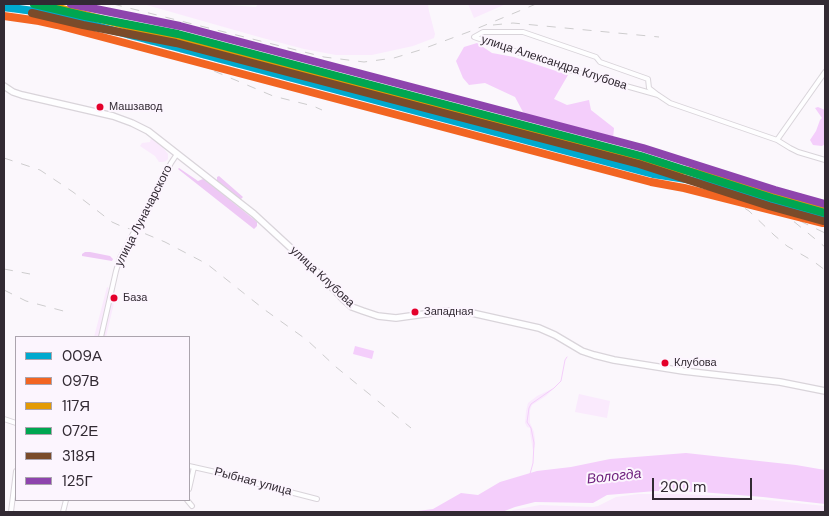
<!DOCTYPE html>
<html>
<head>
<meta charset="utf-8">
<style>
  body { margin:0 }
  #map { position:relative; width:829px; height:516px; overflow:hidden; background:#fbf7fc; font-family:"DM Sans",sans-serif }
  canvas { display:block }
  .frame { position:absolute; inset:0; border:5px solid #322a33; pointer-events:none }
  .legend { position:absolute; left:15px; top:336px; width:175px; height:165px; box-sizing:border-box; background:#fcf5fe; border:1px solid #aba4ad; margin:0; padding:6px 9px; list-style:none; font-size:15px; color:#322a33 }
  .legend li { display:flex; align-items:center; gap:10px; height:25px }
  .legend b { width:25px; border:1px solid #aba4ad }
  .scale { position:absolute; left:652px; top:478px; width:100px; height:22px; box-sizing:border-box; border:2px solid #322a33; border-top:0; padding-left:6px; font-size:15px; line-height:18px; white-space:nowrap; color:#322a33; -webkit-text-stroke:4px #fcf5fe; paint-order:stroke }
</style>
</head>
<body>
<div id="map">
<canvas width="829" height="516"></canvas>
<div class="frame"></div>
<ul class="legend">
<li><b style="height:6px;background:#00a9ce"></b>009А</li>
<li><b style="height:6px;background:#f26522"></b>097В</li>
<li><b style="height:6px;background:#e39a05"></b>117Я</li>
<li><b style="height:6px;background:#00a651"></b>072Е</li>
<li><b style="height:6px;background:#7a4b2a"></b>318Я</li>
<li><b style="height:6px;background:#8e44ad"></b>125Г</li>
</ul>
<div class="scale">200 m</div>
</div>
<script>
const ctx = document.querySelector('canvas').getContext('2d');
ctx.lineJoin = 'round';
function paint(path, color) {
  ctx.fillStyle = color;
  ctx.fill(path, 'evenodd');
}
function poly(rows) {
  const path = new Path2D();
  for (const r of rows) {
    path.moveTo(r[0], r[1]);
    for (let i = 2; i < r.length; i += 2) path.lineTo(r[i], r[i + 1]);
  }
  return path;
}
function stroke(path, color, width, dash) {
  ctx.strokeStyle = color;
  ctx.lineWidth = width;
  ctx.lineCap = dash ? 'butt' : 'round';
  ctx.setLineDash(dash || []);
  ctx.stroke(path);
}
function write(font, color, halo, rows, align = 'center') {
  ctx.font = font + ' "DM Sans",sans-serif';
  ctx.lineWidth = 4;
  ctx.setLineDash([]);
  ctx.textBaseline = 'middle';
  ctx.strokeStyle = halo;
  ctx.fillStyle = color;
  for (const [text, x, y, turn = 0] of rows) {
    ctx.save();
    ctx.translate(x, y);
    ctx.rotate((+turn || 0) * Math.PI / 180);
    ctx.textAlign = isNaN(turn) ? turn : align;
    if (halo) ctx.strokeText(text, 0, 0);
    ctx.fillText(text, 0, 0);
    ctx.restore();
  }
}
const green = poly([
  [143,4,224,4,228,5,256,7,258,4,428,4,429,11,435,34,434,38,413,46,372,55,336,55,304,49,259,37],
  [468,4,506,4,474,18],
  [151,137,161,145,168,154,168,159,166,161,163,162,159,162,155,156,140,146,142,143,150,142],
  [166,183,159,197,141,231,137,230,148,213,163,184],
  [136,231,140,232,122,268,119,267],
  [107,287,109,288,107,302,99,337,94,337],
  [112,303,114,303,106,337,103,337,108,313],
  [554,388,546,396,532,405,530,410,530,423,534,432,535,439,535,445,533,451,530,433,530,428,527,427,525,423,526,411,528,403,537,396],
  [579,394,610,401,607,418,575,412],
  [638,494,680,494,729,496,825,506,825,512,511,512,513,510,540,505,593,507,598,506,616,497]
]);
const forest = poly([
  [179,168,198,181,203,179,205,180,256,221,257,222,257,226,254,229,178,169],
  [219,176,243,197,241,199,238,199,217,182,217,177],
  [85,252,90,252,110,256,113,259,112,261,82,256,82,254]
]);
const water = poly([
  [477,43,492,53,514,57,568,75,554,99,567,105,589,100,591,110,614,128,613,139,581,136,543,126,523,112,515,97,485,83,469,85,463,78,456,61,464,47],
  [818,107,825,110,825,144,822,146,813,145,810,140,816,131,820,120,822,118,815,108],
  [355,346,374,351,372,359,353,354],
  [686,453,796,465,825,470,825,504,763,497,701,492,656,491,607,495,593,503,535,502,515,507,502,512,410,512,433,509,461,493,478,495,500,482,537,471,571,467,610,459]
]);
const stream = poly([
  [530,474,533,463,534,443,531,428,527,422,529,408,531,404,554,388,561,381,565,360,567,357]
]);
const minor = poly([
  [658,95,569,70,474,37,483,32,523,32,596,57,600,62,648,79,649,88,658,95,670,103,777,140,790,148,798,152,825,160],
  [777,140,825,72],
  [101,337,116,271,120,258,171,163,177,154],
  [4,419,16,423],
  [189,466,238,477,255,483,317,499],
  [189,489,194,467],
  [187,500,192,506],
  [11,512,16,471],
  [63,512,66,500]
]);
const secondary = poly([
  [4,86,13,92,22,95,113,116,132,123,148,131,254,214,318,273,343,299,352,307,363,311,378,316,396,318,446,311,472,313,539,328,555,335,582,351,594,355,614,360,683,371,780,382,825,391]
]);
const rail = poly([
  [47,4,88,14],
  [113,4,324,57,364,62,394,58,420,50,471,31,536,4],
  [4,11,24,13,55,19,660,178,729,190],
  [110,24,158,36],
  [493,25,513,23,659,37],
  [162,37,196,44,238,50],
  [181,57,273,96,313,106,322,110],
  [4,158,40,170,73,192,112,222,123,227,141,232,165,242,207,264,265,310,307,340,336,367,411,428],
  [722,179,778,197,825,210],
  [713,193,722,195,735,202,749,211,774,235,787,246,813,261,825,270],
  [728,194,757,202,779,212,792,220,825,247],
  [800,221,825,233],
  [4,269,30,274],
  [4,290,26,301,67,312]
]);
const rail1 = poly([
  [4,7,41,12,59,16,653,174,686,179,825,215]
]);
const rail2 = poly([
  [4,16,39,21,57,25,651,182,684,188,823,223]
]);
const rail3 = poly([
  [44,4,655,165,688,171,825,206]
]);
const rail4 = poly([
  [34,4,85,16,178,34,641,156,772,198,825,213]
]);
const rail5 = poly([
  [32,13,83,25,176,43,639,164,769,206,823,221]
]);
const rail6 = poly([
  [71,4,180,26,643,148,775,190,825,204]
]);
const markers = [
  [100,107,4.5,"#e4002b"],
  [114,298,4.5,"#e4002b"],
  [415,312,4.5,"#e4002b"],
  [665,363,4.5,"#e4002b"]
];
const busNames = [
  ["Машзавод",109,107],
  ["База",123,298],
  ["Западная",424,312],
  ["Клубова",674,363]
];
const streetNames = [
  ["улица Александра Клубова",554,63,18],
  ["улица Луначарского",144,216,-63],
  ["улица Клубова",322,277,43],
  ["Рыбная улица",253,482,15]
];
const waterNames = [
  ["Вологда",614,477,-6]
];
paint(green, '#faeafd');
paint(forest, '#eec8f5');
paint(water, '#f4cefb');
stroke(stream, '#f4cefb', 1);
stroke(minor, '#d9d4da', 6);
stroke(secondary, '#d9d4da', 8);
stroke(minor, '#fefeff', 4);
stroke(secondary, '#fefeff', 5.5);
stroke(rail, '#cdcccd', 1, [9, 9]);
stroke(rail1, '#00a9ce', 8);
stroke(rail2, '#f26522', 8);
stroke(rail3, '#e39a05', 8);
stroke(rail4, '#00a651', 8);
stroke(rail5, '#7a4b2a', 8);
stroke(rail6, '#8e44ad', 8);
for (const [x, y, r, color] of markers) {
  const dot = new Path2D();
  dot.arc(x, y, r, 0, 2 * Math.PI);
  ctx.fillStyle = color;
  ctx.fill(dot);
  stroke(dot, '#fcf5fe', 2);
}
write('11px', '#322a33', '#fcf5fe', busNames, 'left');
write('12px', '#322a33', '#fcf5fe', streetNames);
write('italic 14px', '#70237f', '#fcf5fe', waterNames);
</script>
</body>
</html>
